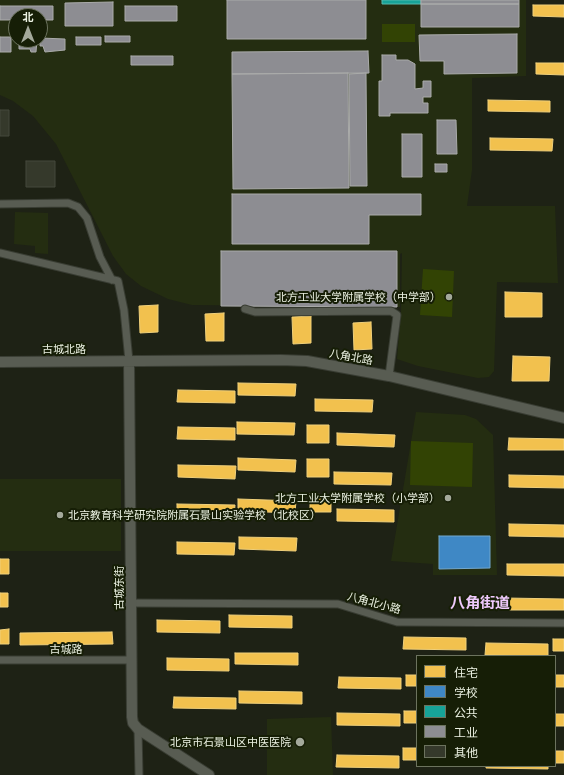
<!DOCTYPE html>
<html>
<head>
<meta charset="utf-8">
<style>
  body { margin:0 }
  #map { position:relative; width:564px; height:775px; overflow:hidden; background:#1e2215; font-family:Commissioner,"Noto Sans SC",sans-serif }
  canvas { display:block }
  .legend { position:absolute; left:416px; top:655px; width:140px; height:112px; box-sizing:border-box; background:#161e06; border:1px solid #6c735e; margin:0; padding:5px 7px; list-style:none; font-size:12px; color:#ecf2e3 }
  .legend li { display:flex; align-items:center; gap:8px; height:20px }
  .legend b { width:20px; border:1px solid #6c735e }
  .north { position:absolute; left:8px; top:8px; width:40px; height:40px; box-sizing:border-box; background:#161e06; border:1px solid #6c735e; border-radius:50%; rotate:0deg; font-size:11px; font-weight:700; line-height:16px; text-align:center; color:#ecf2e3 }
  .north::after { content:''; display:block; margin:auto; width:14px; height:18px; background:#a4a99b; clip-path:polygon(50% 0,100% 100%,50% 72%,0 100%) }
</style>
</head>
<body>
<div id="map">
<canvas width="564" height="775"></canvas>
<ul class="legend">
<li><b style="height:11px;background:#f2c14e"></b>住宅</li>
<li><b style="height:11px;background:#3f88c5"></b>学校</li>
<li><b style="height:11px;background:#17a398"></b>公共</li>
<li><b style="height:11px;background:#8d8d92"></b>工业</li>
<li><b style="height:11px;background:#35392b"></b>其他</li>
</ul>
<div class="north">北</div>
</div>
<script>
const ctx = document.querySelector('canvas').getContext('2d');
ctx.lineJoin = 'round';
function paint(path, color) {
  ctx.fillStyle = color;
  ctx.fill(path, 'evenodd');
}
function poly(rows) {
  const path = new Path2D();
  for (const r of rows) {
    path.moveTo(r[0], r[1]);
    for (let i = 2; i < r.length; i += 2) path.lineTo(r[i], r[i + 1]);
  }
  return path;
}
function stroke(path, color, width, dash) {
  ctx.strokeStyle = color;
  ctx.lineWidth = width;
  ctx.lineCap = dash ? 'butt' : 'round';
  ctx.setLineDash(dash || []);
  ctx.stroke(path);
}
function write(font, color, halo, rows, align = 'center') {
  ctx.font = font + ' Commissioner,"Noto Sans SC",sans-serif';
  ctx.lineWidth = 4;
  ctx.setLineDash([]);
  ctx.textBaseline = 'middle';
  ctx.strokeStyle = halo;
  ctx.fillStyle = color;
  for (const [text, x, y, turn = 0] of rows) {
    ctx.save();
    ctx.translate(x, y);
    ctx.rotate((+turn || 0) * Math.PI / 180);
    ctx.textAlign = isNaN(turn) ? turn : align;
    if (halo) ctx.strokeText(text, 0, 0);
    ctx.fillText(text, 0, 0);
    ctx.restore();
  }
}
const built = poly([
  [0,0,526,0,526,76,472,78,472,170,467,206,555,206,558,283,497,282,494,371,489,377,478,378,418,366,397,359,401,311,402,253,400,254,400,307,192,305,168,299,141,286,126,274,113,256,56,144,33,116,13,101,0,95],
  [16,16,40,16,40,40,16,40],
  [15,212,48,213,48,254,35,253,35,246,14,244],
  [416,412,465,415,476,419,493,435,497,575,433,575,433,564,391,561],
  [0,479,121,479,121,551,0,551],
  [331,717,333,775,267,775,267,719]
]);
const green = poly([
  [382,24,415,24,415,42,382,42],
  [423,269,454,271,452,317,420,315],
  [411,441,473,443,472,487,410,485]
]);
const homes = poly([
  [533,5,564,5,564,17,533,16,533,5],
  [536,63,564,63,564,75,536,74,536,63],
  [488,100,550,101,550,112,488,111,488,100],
  [490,138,553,139,552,151,490,150,490,138],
  [505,292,542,293,542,317,505,317,505,292],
  [158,305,158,332,140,333,139,306,158,305],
  [224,313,224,341,206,341,205,314,224,313],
  [311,316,311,343,293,344,292,317,311,316],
  [371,322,372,349,354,350,353,323,371,322],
  [513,356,550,357,549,381,512,381,513,356],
  [238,383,296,384,295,396,238,395,238,383],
  [178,390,235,391,235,403,177,402,178,390],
  [315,399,373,400,372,412,315,411,315,399],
  [237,422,295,423,294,435,237,434,237,422],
  [307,425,329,425,329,443,307,443,307,425],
  [178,427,235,428,235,440,177,439,178,427],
  [337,433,395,435,394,447,337,445,337,433],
  [509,438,564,439,564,450,508,450,509,438],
  [238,458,296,460,295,472,238,470,238,458],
  [307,459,329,459,329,477,307,477,307,459],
  [178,465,236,466,235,479,178,477,178,465],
  [334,472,392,473,391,485,334,484,334,472],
  [509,475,564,476,564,488,509,487,509,475],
  [310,494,331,495,331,512,310,512,310,494],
  [238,499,296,501,295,513,238,511,238,499],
  [177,504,235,505,234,517,177,516,177,504],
  [337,509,394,510,394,522,337,521,337,509],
  [509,524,564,525,564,537,509,536,509,524],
  [239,537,297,538,296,551,239,549,239,537],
  [177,542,235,543,234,555,177,554,177,542],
  [0,559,9,559,9,574,0,574,0,559],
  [507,564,564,564,564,576,507,575,507,564],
  [0,593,8,593,8,607,0,607,0,593],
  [505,598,564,599,564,610,505,610,505,598],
  [229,615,292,616,292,628,229,627,229,615],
  [157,620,220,621,220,633,157,632,157,620],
  [9,629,9,644,0,644,0,630,9,629],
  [112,632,113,644,20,645,20,633,112,632],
  [404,637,466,638,466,650,403,649,404,637],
  [553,639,564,639,564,651,553,651,553,639],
  [486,643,548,644,548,656,485,655,486,643],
  [235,653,298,653,298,665,235,664,235,653],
  [167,658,229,659,229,671,167,670,167,658],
  [406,675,417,675,417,686,406,686,406,675],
  [555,675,564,675,564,687,555,687,555,675],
  [339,677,401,678,401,689,338,688,339,677],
  [239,691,302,692,302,704,239,703,239,691],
  [174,697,236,698,236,709,173,708,174,697],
  [404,711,417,711,417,723,404,723,404,711],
  [337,713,400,714,400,726,337,725,337,713],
  [555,714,564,714,564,726,555,726,555,714],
  [403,748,417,748,417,760,403,760,403,748],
  [555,751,564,751,564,763,555,763,555,751],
  [337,755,399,756,399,768,336,767,337,755],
  [486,766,548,766,548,769,486,768,486,766]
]);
const schools = poly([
  [439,536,490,536,490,568,439,569,439,536]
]);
const public = poly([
  [382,0,421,0,421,4,382,4,382,0]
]);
const industry = poly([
  [227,0,366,0,366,39,227,39,227,0],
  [421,0,519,0,519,4,421,4,421,0],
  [113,2,113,26,65,26,65,3,113,2],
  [421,4,519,4,519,27,421,27,421,4],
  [0,6,53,6,53,20,40,20,40,16,16,16,16,20,0,20,0,6],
  [125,6,177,6,177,21,125,21,125,6],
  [517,34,517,73,444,74,444,61,420,61,419,35,517,34],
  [105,36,130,36,130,42,105,42,105,36],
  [0,37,11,37,11,52,0,52,0,37],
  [76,37,101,37,101,45,76,45,76,37],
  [40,38,65,39,65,50,45,52,43,46,40,46,40,38],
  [19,40,37,40,36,52,31,52,30,49,19,49,19,40],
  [368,51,369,73,232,74,232,52,368,51],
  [382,55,396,55,396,60,408,60,415,64,415,89,423,88,423,81,431,81,431,97,423,97,423,103,428,103,428,113,390,113,390,116,379,116,379,81,382,81,382,55],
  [131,56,173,56,173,65,131,65,131,56],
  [348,73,349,188,233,189,232,74,348,73],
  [366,73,367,186,350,186,349,74,366,73],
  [437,120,456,120,457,154,437,154,437,120],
  [402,134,422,134,422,177,402,177,402,134],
  [435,164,447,164,447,172,435,172,435,164],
  [232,194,421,194,421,215,369,215,369,244,232,244,232,194],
  [221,251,397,251,397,307,221,306,221,251]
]);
const building = poly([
  [0,110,9,110,9,136,0,136,0,110],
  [26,161,55,161,55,187,26,187,26,161]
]);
const street = poly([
  [0,204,68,203,78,207,87,218,100,257,112,280],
  [0,253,118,281,124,310,129,361],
  [245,309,255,312,391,311,397,315,389,376],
  [131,603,338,604,397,622,564,623],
  [0,660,131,660],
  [138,729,139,775]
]);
const secondary = poly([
  [129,361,132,717,133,723,138,729,209,775],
  [0,362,281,360,307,361,389,376,564,418]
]);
const markers = [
  [449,297,4,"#a4a99b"],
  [448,498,4,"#a4a99b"],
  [60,515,4,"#a4a99b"],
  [300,742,5,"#a4a99b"]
];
const poiNames = [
  ["北方工业大学附属学校（中学部）",441,297],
  ["北方工业大学附属学校（小学部）",440,498],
  ["北京教育科学研究院附属石景山实验学校（北校区）",68,515,"left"],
  ["北京市石景山区中医医院",291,742]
];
const streetNames = [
  ["古城北路",64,349],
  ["八角北路",351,357,10],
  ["古城东街",119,588,-90],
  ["八角北小路",374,603,15],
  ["古城路",66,649]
];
const districtNames = [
  ["八角街道",480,603]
];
paint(built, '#242d11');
paint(green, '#324304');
paint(homes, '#f2c14e');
stroke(homes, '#f0d07b', 1);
paint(schools, '#3f88c5');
stroke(schools, '#73a8ce', 1);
paint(public, '#17a398');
stroke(public, '#57bbae', 1);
paint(industry, '#8d8d92');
stroke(industry, '#aaabaa', 1);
paint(building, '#35392b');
stroke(building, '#44483d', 1);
stroke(street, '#393d33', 9);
stroke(secondary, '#393d33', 12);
stroke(street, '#585c52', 7);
stroke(secondary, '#585c52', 10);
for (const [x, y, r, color] of markers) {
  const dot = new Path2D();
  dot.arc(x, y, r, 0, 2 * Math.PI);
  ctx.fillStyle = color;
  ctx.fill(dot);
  stroke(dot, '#161e06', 1.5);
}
write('11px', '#ecf2e3', '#161e06', poiNames, 'right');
write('11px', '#ecf2e3', '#161e06', streetNames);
write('bold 15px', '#eec9fc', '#161e06', districtNames);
</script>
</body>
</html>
